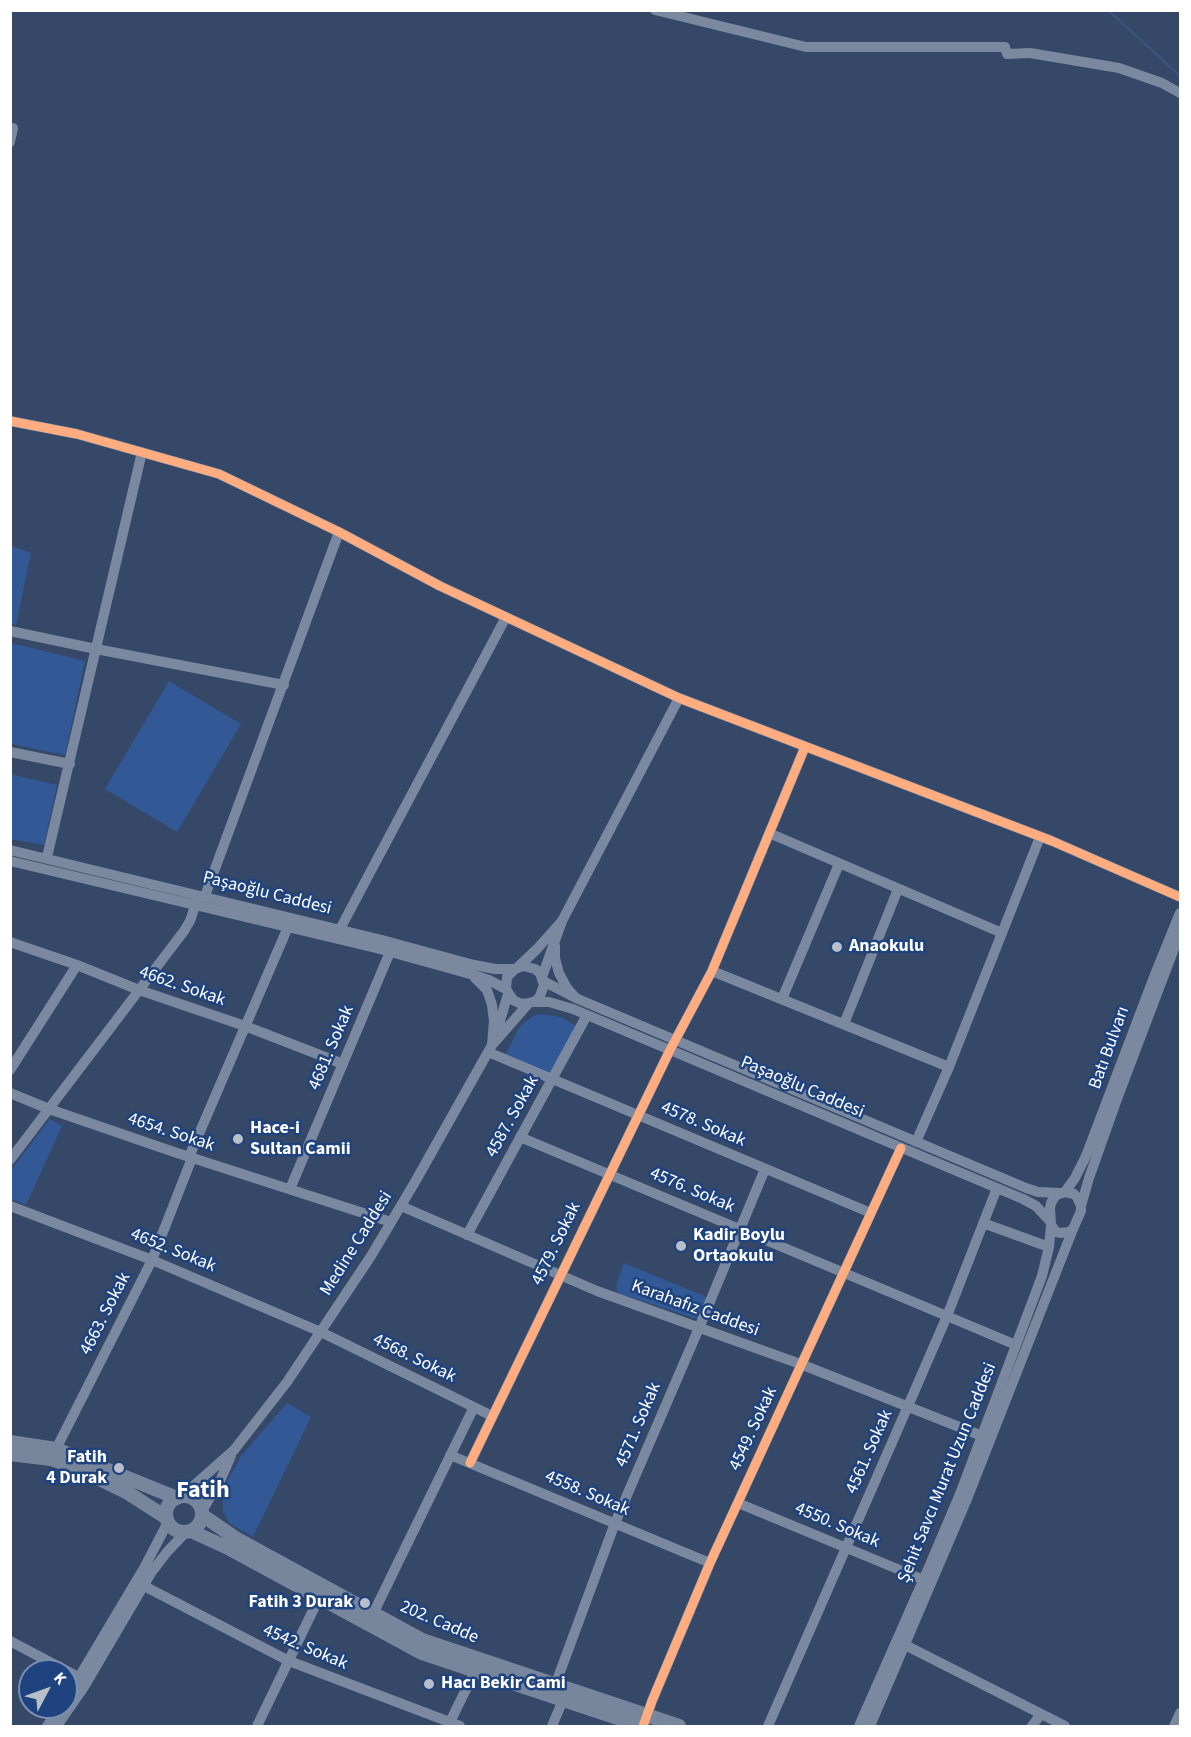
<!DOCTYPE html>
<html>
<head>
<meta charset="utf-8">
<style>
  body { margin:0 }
  #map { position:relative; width:1191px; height:1737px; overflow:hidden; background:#354868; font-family:"Source Sans 3",sans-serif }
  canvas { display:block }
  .frame { position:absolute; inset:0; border:12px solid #fff; pointer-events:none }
  .north { position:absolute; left:18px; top:1659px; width:60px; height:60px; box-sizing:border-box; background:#1f437e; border:2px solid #798eb2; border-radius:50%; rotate:49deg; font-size:16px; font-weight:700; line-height:24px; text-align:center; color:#fff }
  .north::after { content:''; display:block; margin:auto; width:21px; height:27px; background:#b8bfca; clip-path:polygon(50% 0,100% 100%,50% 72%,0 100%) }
</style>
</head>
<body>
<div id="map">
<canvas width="1191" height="1737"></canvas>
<div class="frame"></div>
<div class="north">K</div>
</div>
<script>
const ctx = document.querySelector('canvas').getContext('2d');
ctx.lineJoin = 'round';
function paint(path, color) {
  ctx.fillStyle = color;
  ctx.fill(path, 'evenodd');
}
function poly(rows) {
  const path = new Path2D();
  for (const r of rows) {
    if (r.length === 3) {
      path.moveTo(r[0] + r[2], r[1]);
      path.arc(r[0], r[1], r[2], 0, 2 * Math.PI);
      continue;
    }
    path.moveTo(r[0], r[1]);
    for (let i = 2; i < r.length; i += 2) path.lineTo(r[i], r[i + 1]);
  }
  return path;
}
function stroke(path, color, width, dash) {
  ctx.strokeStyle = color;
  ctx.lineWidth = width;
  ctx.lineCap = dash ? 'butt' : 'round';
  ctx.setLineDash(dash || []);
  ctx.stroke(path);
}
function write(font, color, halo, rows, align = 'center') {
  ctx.font = font + ' "Source Sans 3",sans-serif';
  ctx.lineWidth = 5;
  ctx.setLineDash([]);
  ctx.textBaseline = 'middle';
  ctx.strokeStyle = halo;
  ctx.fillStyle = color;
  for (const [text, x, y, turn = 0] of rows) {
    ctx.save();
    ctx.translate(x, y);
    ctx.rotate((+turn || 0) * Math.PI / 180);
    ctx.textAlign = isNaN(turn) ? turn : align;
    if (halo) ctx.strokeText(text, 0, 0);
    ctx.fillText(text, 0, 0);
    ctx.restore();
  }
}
const green = poly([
  [11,546,31,553,16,625,11,623],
  [11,643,85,661,65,755,11,744],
  [169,681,241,724,177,832,105,789],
  [10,774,57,785,44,845,11,839],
  [541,1014,560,1017,577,1026,550,1076,504,1058,520,1026,533,1016],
  [50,1119,62,1126,26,1205,11,1199,11,1170],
  [624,1263,709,1298,703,1321,618,1293,616,1285],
  [287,1403,311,1417,253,1537,229,1523,223,1511,223,1489,241,1456]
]);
const stream = poly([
  [1108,10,1180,76]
]);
const minor = poly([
  [655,10,806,47,1005,47,1007,54,1030,53,1119,68,1162,83,1180,93],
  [10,142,13,128],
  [10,421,77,434,219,474,339,532,440,586,679,698,1052,841,1180,897],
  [10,631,96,649,284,685],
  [10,752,70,764],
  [769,833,1002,933],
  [10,850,382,940,474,965,495,969,515,969],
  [47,857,142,452],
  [10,861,380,949,470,974,489,980,502,987,506,989,513,1000,519,1003,525,1004,536,1001,540,996,544,985,540,973,535,969,523,966,515,969,507,977,506,989],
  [205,896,339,532],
  [562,921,679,698],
  [340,929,506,617],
  [10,942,77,965,139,990,245,1026,343,1064],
  [555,946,555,958,559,973,567,988,575,997],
  [518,967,537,949,562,921,542,977],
  [712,971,949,1067],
  [543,981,578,999,1026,1188,1038,1192,1060,1193],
  [782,999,839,864],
  [533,1002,549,1002,573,1009,1023,1199,1036,1206,1050,1221],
  [844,1024,898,889],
  [497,1031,508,994],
  [493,1044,528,1004],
  [488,1052,871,1213],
  [10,1070,77,965],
  [10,1093,49,1109,174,1152,391,1222],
  [520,1137,1016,1345],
  [916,1142,949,1067,1040,837],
  [189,1157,288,927],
  [10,1160,184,931,190,921,197,900],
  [290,1189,390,952],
  [1065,1192,1075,1178,1086,1156,1154,977,1180,913],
  [1065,1192,1074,1194,1077,1197,1081,1206,1081,1211,1073,1229,1069,1232,1060,1233,1056,1232,1051,1225,1050,1208,1051,1203,1056,1195,1065,1192],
  [10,1206,152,1260,321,1332,492,1416],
  [401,1206,597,1291,803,1365,982,1436],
  [1081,1206,1089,1178,1117,1099,1180,933],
  [983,1223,1049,1247],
  [467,1235,587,1015],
  [56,1449,152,1260,192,1158],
  [450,1455,710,1563],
  [470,1463,670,1050,712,971,805,747],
  [182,1496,234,1450,287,1382,371,1256,415,1182,492,1045,494,1021,492,1005,487,990,475,978],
  [738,1503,924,1580],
  [202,1511,220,1481,231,1456],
  [144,1586,289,1661,460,1726],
  [370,1620,474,1407],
  [10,1641,80,1678],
  [905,1645,1065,1726],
  [553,1691,615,1523,699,1328,765,1169],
  [66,1699,144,1568,168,1522],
  [645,1722,652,1701,710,1563,901,1148],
  [47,1726,61,1707],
  [57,1726,84,1687,151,1573,167,1552,186,1532],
  [257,1726,319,1598],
  [448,1726,475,1671],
  [552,1726,563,1700],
  [768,1726,908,1406,947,1316,997,1188],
  [859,1726,926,1574,960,1494,1042,1276,1049,1247,1051,1225],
  [870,1726,967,1499,1073,1229],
  [1032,1726,1041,1714],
  [1174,1726,1180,1713]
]);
const major = poly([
  [10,1442,56,1449,177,1498],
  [10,1454,51,1459,79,1469,128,1493,167,1518],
  [184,1514,18],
  [202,1515,237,1539,422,1640,679,1726],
  [191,1531,230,1549,422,1653,642,1726]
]);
const cycleway = poly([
  [10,421,77,434,219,474,339,532,440,586,679,698,1052,841,1180,897],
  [470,1463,670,1050,712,971,805,747],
  [643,1726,652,1701,710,1563,901,1148]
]);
const markers = [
  [837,947,6,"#b8bfca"],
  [238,1139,6,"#b8bfca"],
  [681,1246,6,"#b8bfca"],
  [119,1468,6,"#b8bfca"],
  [365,1603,6,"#b8bfca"],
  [429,1684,6,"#b8bfca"]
];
const streetNames = [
  ["Paşaoğlu Caddesi",267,894,14],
  ["4662. Sokak",182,987,19],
  ["4681. Sokak",332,1048,-67],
  ["Batı Bulvarı",1110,1048,-70],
  ["Paşaoğlu Caddesi",802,1088,23],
  ["4587. Sokak",513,1117,-61],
  ["4578. Sokak",703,1125,23],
  ["4654. Sokak",171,1133,18],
  ["4576. Sokak",692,1191,23],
  ["Medine Caddesi",357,1244,-58],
  ["4579. Sokak",557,1244,-64],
  ["4652. Sokak",173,1251,22],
  ["Karahafız Caddesi",695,1309,20],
  ["4663. Sokak",106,1314,-63],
  ["4568. Sokak",414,1359,26],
  ["4571. Sokak",639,1425,-67],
  ["4549. Sokak",754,1429,-65],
  ["4561. Sokak",870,1452,-66],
  ["Şehit Savcı Murat Uzun Caddesi",948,1473,-68],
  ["4558. Sokak",587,1494,23],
  ["4550. Sokak",837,1526,23],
  ["202. Cadde",439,1623,23],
  ["4542. Sokak",305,1648,23]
];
const poiNames = [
  ["Anaokulu",849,947],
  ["Hace-i",250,1129],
  ["Sultan Camii",250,1150],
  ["Kadir Boylu",693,1236],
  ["Ortaokulu",693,1257],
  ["Fatih",107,1458,"right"],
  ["4 Durak",107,1479,"right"],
  ["Fatih 3 Durak",353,1603,"right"],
  ["Hacı Bekir Cami",441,1684]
];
const districtNames = [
  ["Fatih",203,1492]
];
paint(green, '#325995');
stroke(stream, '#3b5781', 2);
stroke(minor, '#7a899f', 10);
stroke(major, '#78869d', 14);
stroke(cycleway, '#ffac80', 9);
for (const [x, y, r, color] of markers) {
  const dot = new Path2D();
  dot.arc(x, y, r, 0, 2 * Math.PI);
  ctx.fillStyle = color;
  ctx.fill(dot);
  stroke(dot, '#1f437e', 2);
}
write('18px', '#fff', '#1f437e', streetNames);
write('bold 18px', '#fff', '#1f437e', poiNames, 'left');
write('bold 24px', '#fff', '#1f437e', districtNames);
</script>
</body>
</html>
